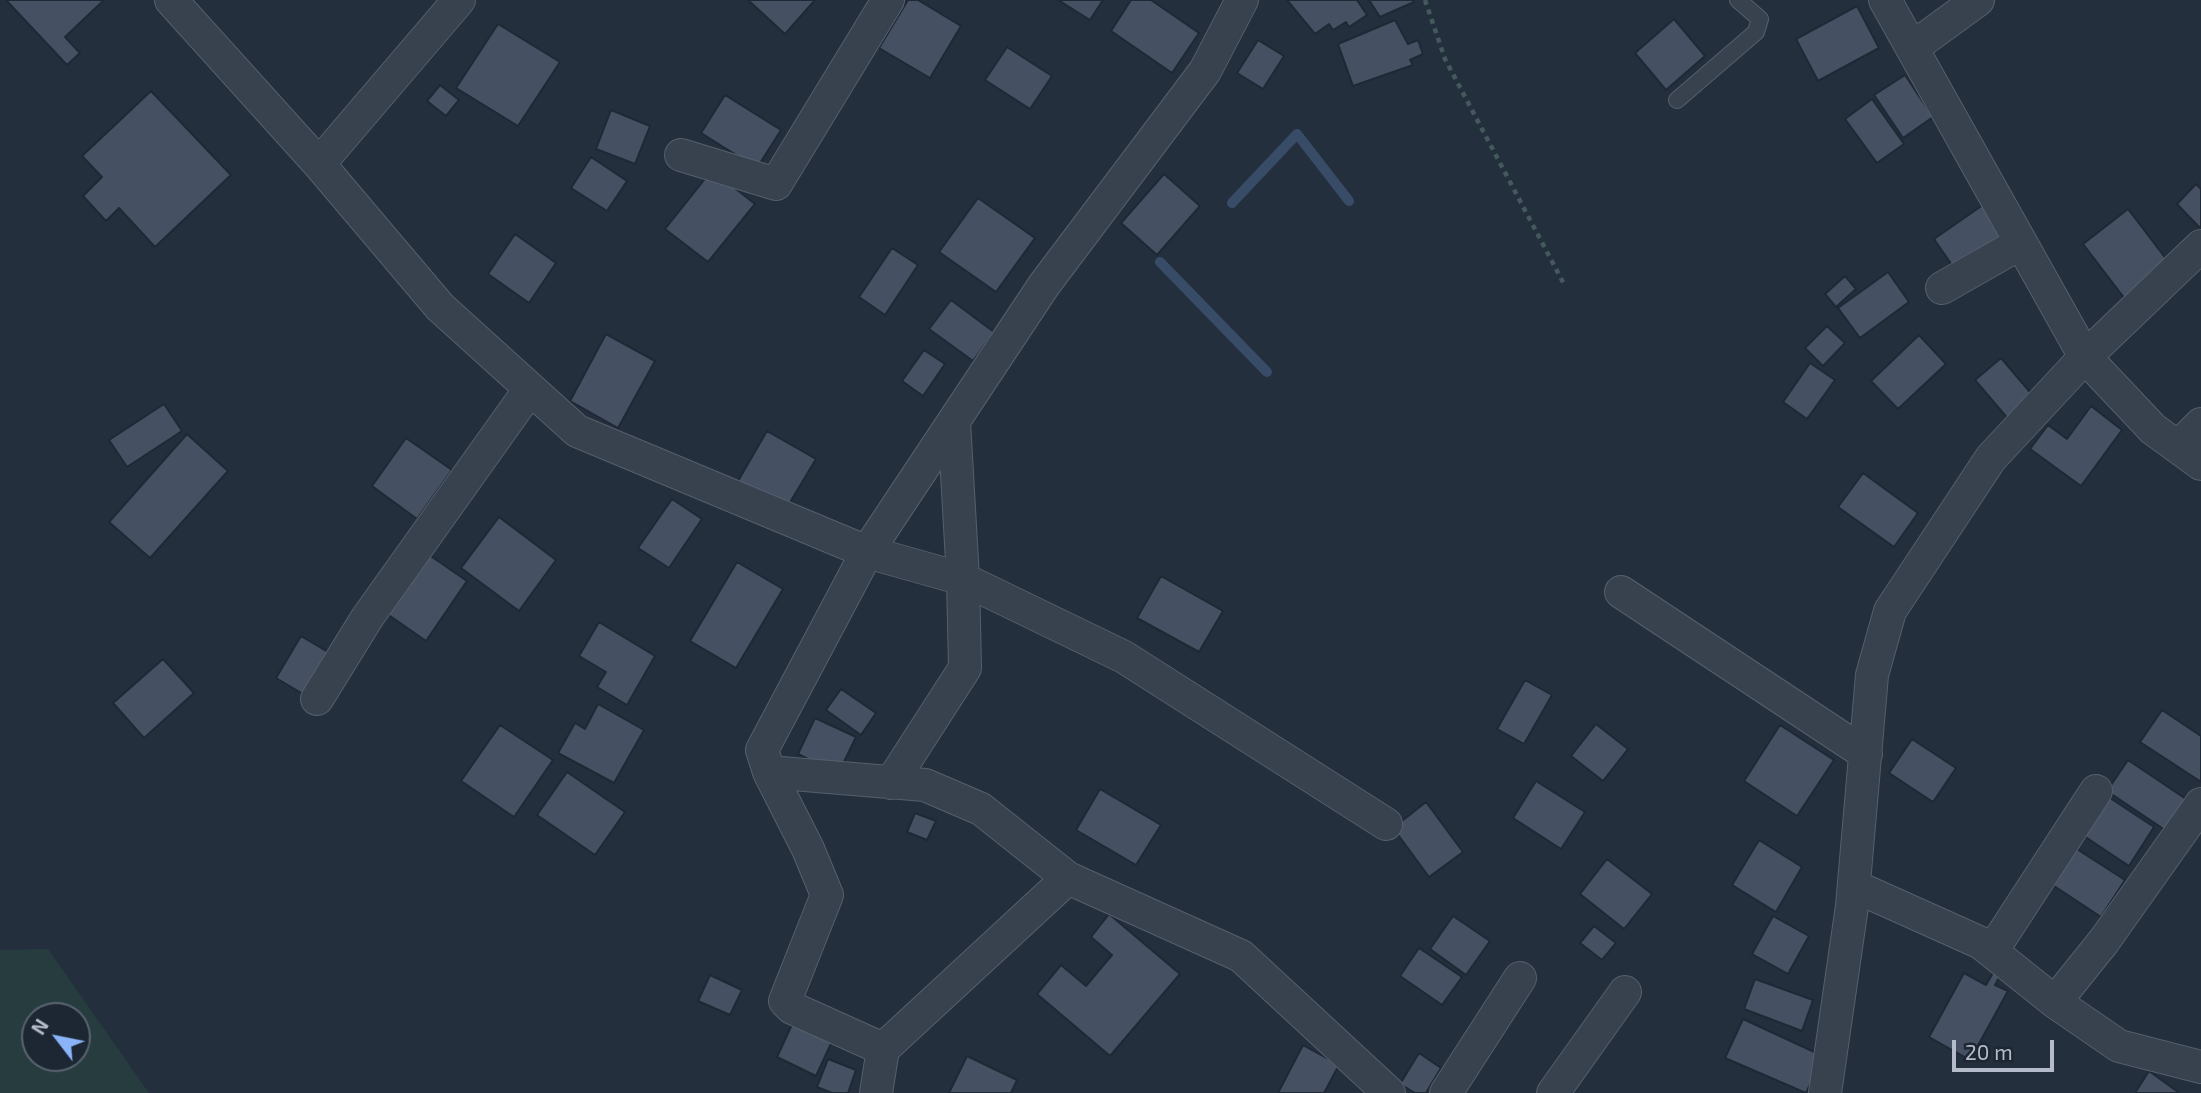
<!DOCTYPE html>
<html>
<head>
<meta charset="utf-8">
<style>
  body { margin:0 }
  #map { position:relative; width:2201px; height:1093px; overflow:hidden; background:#242f3e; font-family:"Exo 2",sans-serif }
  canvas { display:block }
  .north { position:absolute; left:21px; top:1002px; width:70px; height:70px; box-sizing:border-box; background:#1d2633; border:2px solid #59626f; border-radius:50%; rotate:302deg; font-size:19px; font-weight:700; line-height:28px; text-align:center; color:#b4bcc9 }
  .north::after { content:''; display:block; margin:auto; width:24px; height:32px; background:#8ab4f8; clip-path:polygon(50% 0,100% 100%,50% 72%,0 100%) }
  .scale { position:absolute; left:1952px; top:1040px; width:102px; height:32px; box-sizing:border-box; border:4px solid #b4bcc9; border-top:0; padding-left:9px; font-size:21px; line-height:24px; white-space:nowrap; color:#b4bcc9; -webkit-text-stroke:5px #1d2633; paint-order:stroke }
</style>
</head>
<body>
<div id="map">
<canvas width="2201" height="1093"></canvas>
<div class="north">N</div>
<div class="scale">20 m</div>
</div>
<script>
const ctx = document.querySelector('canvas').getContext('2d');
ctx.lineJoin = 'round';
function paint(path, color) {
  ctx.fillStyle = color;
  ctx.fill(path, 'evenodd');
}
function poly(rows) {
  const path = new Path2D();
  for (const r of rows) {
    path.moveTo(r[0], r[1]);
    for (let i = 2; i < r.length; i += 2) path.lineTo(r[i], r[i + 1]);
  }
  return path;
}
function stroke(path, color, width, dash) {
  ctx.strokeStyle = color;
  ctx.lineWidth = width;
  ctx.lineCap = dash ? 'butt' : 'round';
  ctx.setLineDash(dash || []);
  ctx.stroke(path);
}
const green = poly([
  [48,949,149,1093,0,1093,0,950],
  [35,1016,77,1016,77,1058,35,1058]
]);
const stream = poly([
  [1232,203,1297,134,1349,201],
  [1160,262,1267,372]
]);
const building = poly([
  [6,0,104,0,65,37,80,53,67,65,6,0],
  [748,0,815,0,785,34,748,0],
  [908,0,918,0,961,26,930,78,879,48,908,0],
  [1058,0,1103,0,1090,20,1058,0],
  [1131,0,1151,0,1199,33,1172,73,1111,31,1131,0],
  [1287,0,1357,0,1367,15,1349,27,1346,22,1333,30,1329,24,1315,34,1287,0],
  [1369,0,1413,0,1414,2,1380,17,1369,0],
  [1857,6,1879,48,1818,81,1796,39,1857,6],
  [1674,19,1705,56,1666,90,1635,53,1674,19],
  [1395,20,1408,44,1418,40,1423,54,1410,60,1413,65,1353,86,1338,44,1395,20],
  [498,24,560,62,518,126,456,88,498,24],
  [1258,40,1284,56,1263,89,1237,73,1258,40],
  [1007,47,1052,76,1030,109,985,80,1007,47],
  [1905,75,1933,117,1903,138,1874,95,1905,75],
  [440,85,459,100,446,116,427,101,440,85],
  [151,91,231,175,155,247,119,208,106,221,83,196,102,177,82,156,151,91],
  [725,95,781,130,757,168,701,133,725,95],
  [1872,99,1904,144,1877,163,1845,119,1872,99],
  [611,110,650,126,635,164,596,149,611,110],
  [591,157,627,181,607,211,571,188,591,157],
  [712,170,755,204,708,262,665,229,712,170],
  [1164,174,1200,206,1157,255,1121,223,1164,174],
  [2196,184,2201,189,2201,229,2177,204,2196,184],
  [978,198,1035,238,996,292,939,252,978,198],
  [1990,200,2012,231,1956,271,1934,239,1990,200],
  [2128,209,2170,264,2125,299,2083,244,2128,209],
  [515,234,556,263,529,303,488,274,515,234],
  [892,248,918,265,885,315,859,297,892,248],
  [1888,272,1909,302,1860,338,1838,308,1888,272],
  [1845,276,1856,289,1836,307,1825,294,1845,276],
  [951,300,994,332,973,361,929,329,951,300],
  [1827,326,1845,343,1823,366,1805,348,1827,326],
  [606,334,655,361,618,428,570,401,606,334],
  [1919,335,1946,364,1898,409,1871,381,1919,335],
  [924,350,945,364,923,396,902,381,924,350],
  [2001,358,2035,398,2009,420,1975,380,2001,358],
  [1810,363,1835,380,1807,419,1783,402,1810,363],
  [164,404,182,431,127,467,109,440,164,404],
  [2091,406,2122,430,2081,486,2030,449,2048,425,2067,439,2091,406],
  [767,431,816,459,786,509,738,481,767,431],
  [187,434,228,471,150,558,109,522,187,434],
  [406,438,452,470,417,519,372,486,406,438],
  [1863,473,1918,513,1894,547,1838,507,1863,473],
  [672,499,702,519,669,568,638,548,672,499],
  [499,517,556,560,519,611,461,568,499,517],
  [422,550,467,581,426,641,380,609,422,550],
  [737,562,783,589,736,668,690,641,737,562],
  [1161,576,1223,611,1199,652,1137,618,1161,576],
  [599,622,655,656,627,705,597,687,606,672,579,656,599,622],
  [301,636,333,655,308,697,276,678,301,636],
  [163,659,194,693,144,738,113,703,163,659],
  [1525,680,1552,695,1524,744,1497,729,1525,680],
  [841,689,876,713,861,735,826,710,841,689],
  [598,704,644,730,614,783,558,753,575,723,585,729,598,704],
  [2162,710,2201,736,2201,782,2140,742,2162,710],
  [815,718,856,737,838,774,798,754,815,718],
  [1596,724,1628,749,1603,781,1571,756,1596,724],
  [500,725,553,760,514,817,461,781,500,725],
  [1780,725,1834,760,1797,816,1744,781,1780,725],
  [1912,739,1956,768,1933,802,1889,773,1912,739],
  [2128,760,2186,799,2165,830,2107,791,2128,760],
  [567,772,625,812,595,855,537,815,567,772],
  [1536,781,1585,812,1561,849,1513,818,1536,781],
  [1100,789,1161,825,1136,865,1076,830,1100,789],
  [2104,794,2154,827,2129,866,2078,832,2104,794],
  [1426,802,1463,852,1429,877,1393,828,1426,802],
  [915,813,936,821,927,840,907,832,915,813],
  [1759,840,1802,867,1776,912,1732,885,1759,840],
  [2069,844,2125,880,2101,917,2045,880,2069,844],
  [1607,859,1652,894,1624,929,1580,894,1607,859],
  [1109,914,1180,974,1110,1056,1037,994,1061,965,1086,986,1112,955,1091,937,1109,914],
  [1453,916,1490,941,1466,975,1430,949,1453,916],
  [1773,916,1809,936,1788,974,1752,954,1773,916],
  [1594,926,1616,943,1602,960,1580,943,1594,926],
  [1419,948,1462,977,1442,1005,1400,976,1419,948],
  [1998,964,2005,967,1995,985,2008,991,1970,1060,1929,1037,1964,973,1986,985,1998,964],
  [710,975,742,990,730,1015,698,1001,710,975],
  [1755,979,1813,1000,1802,1031,1744,1009,1755,979],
  [795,1018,834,1037,816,1076,777,1057,795,1018],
  [1743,1019,1823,1056,1806,1093,1725,1058,1743,1019],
  [1303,1045,1339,1065,1324,1093,1278,1093,1303,1045],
  [1419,1053,1441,1068,1426,1093,1415,1093,1400,1084,1419,1053],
  [967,1056,1017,1080,1011,1093,949,1093,967,1056],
  [828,1059,856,1070,848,1093,832,1093,817,1087,828,1059],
  [2149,1071,2178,1092,2177,1093,2135,1093,2149,1071]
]);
const path = poly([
  [1425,0,1445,59,1565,286]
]);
const service = poly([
  [1677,100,1756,32,1760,19,1738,0]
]);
const minor = poly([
  [171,0,319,164,440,307,577,431,867,552,963,579,1124,657,1386,824],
  [1885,0,2085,357,2153,429,2201,464],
  [1912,48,1978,0],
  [681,155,776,184,888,0],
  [319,164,459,0],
  [1942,288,2021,243],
  [2178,447,2201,424],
  [1621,592,1866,754],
  [317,699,367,618,530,389],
  [769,772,925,785,981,809,1068,878,1241,956,1389,1093],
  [891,783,965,668,963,579,954,421],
  [1854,886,1981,943,2055,1002,2119,1046,2201,1067],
  [1992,951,2096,791],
  [2055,1002,2104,941,2201,804],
  [883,1049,1068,878],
  [876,1093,883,1049,792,1008,785,1001,827,895,808,849,769,772,762,750,867,552,1044,285,1205,71,1242,0],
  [1446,1093,1520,978],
  [1553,1093,1625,992],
  [1825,1093,1852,906,1872,675,1890,611,1991,458,2085,357,2201,246]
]);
paint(green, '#263c3f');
stroke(stream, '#394c67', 10);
paint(building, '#455162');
stroke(building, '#1f2835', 2);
stroke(service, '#565f6c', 18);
stroke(minor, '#565f6c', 34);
stroke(path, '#44595c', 4.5, [5, 5]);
stroke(service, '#38414e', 16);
stroke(minor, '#38414e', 32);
</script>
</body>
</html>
